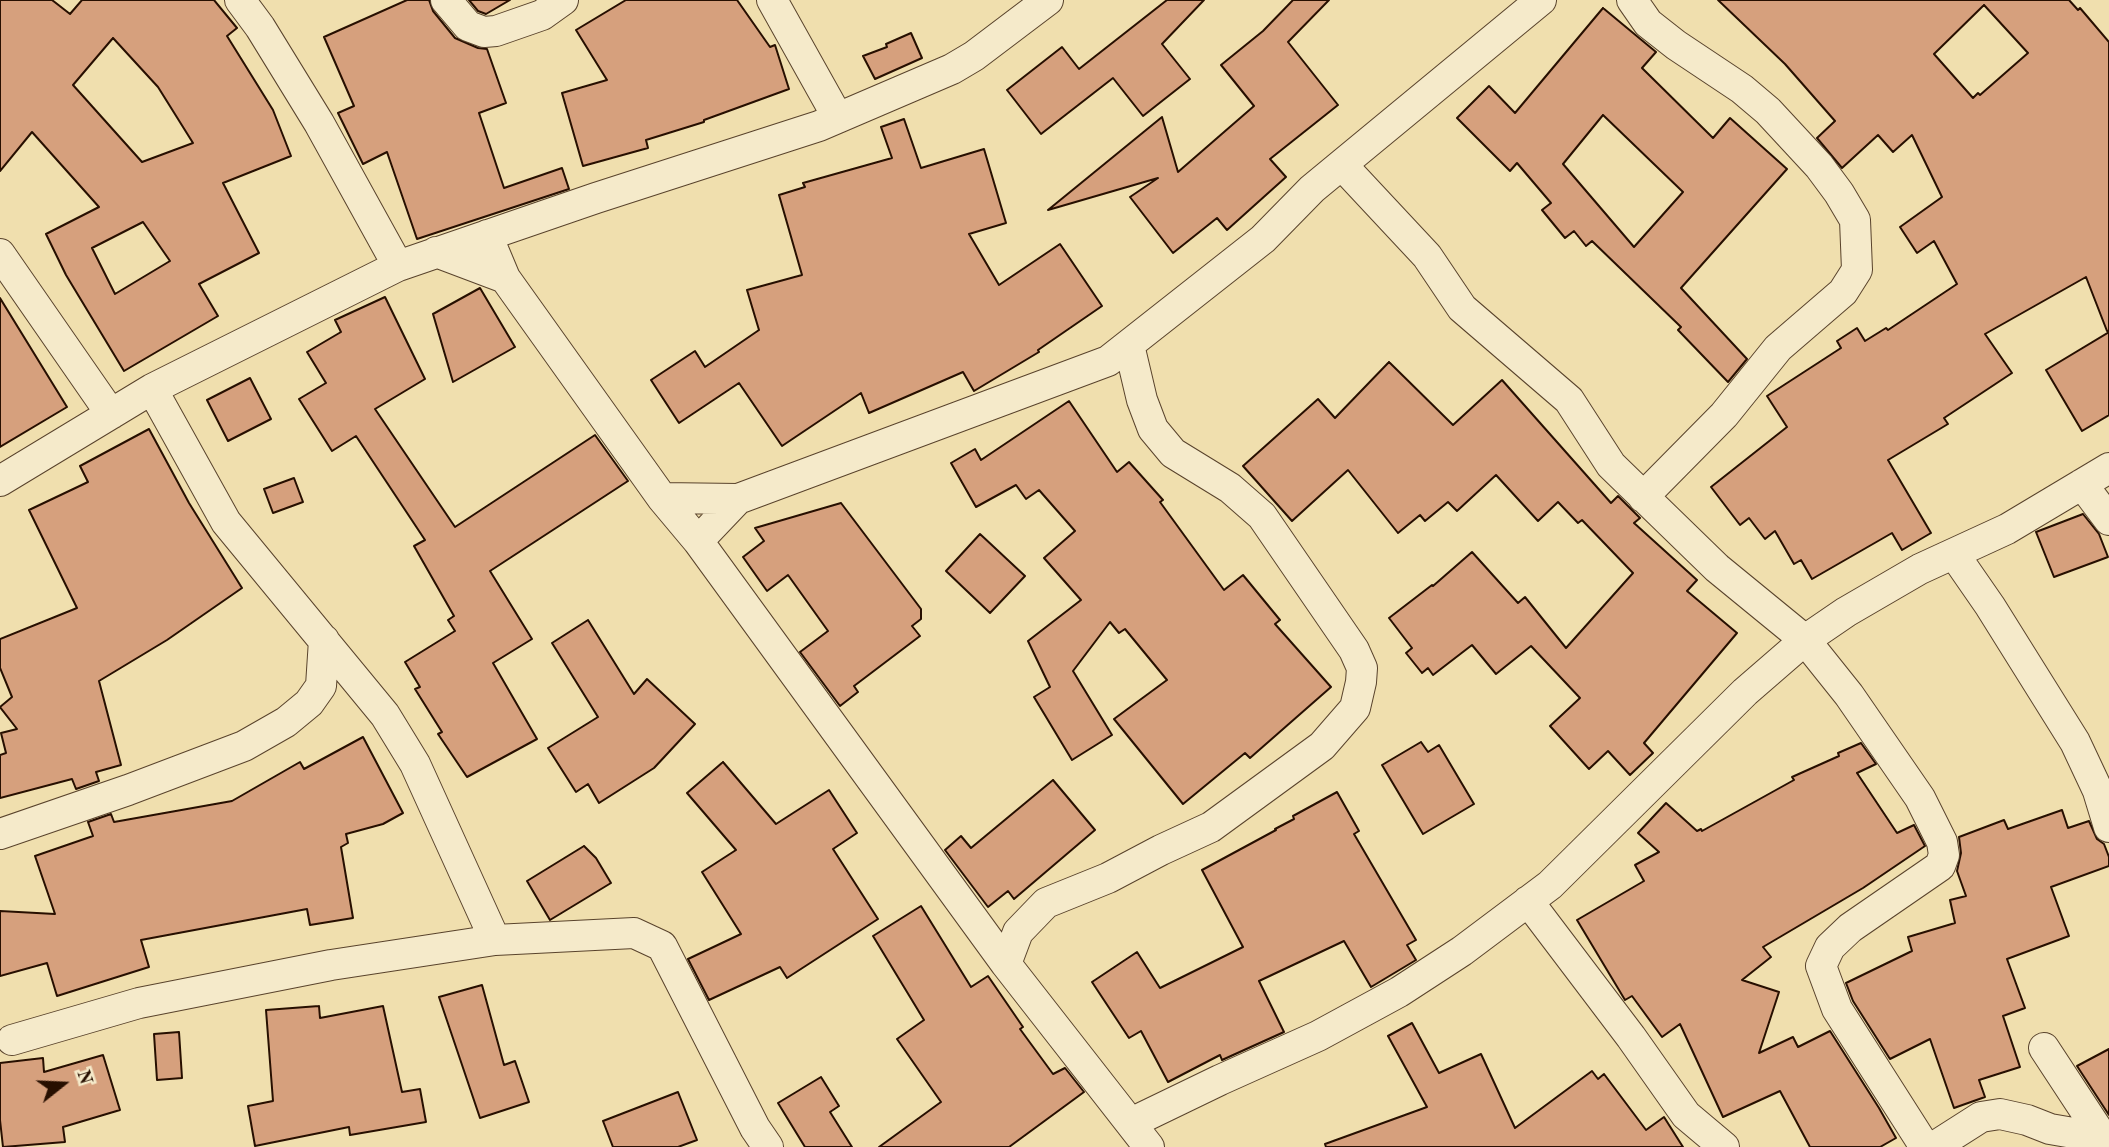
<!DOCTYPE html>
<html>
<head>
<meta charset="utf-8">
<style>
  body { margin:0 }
  #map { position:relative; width:2109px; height:1147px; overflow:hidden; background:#f0dfae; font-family:"Old Standard TT",serif }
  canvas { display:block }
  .north { position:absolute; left:28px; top:1049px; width:70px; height:70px; -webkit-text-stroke:5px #f5eaca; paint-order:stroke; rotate:72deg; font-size:19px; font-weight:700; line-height:28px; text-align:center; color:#270f00 }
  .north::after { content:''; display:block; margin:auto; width:24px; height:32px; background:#270f00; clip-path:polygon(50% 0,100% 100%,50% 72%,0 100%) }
</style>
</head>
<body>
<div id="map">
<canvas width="2109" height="1147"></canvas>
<div class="north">N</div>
</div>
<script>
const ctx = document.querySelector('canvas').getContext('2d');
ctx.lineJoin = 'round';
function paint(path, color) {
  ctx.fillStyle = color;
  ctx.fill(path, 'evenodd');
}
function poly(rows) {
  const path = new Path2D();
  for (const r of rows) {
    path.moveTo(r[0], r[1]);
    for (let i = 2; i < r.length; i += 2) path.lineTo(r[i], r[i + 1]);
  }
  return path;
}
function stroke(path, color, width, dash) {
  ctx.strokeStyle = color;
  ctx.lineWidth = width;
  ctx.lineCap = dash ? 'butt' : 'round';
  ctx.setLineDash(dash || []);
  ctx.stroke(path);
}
const building = poly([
  [0,0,52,0,70,14,82,0,214,0,237,28,227,36,273,110,291,156,223,183,259,253,199,284,218,316,124,371,66,275,46,234,99,207,32,132,0,171,0,0],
  [113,38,158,87,193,143,142,162,73,85,113,38],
  [143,222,170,261,115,294,92,248,143,222],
  [407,0,429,0,433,11,455,38,478,48,487,49,506,103,479,113,504,188,562,168,569,189,417,239,387,152,363,164,338,113,354,106,324,37,407,0],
  [469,0,510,0,486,14,478,11,469,0],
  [626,0,737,0,770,47,775,45,789,89,704,120,704,122,646,140,648,148,583,166,562,93,607,80,576,30,626,0],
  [1167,0,1204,0,1162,44,1190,79,1143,116,1113,78,1041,134,1007,90,1062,47,1079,69,1167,0],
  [1293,0,1329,0,1288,42,1338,105,1270,159,1286,177,1227,230,1217,218,1173,253,1130,197,1158,178,1048,210,1162,117,1178,172,1254,106,1221,65,1263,31,1293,0],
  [1718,0,2069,0,2078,10,2080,8,2109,42,2109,331,2107,331,2086,277,1985,334,2012,373,1944,418,1948,424,1888,460,1931,533,1902,550,1892,533,1812,579,1801,560,1794,564,1775,531,1765,539,1749,518,1740,525,1711,487,1787,427,1767,396,1841,348,1837,341,1857,328,1865,341,1886,328,1888,330,1957,284,1934,241,1917,253,1900,227,1942,197,1912,135,1893,152,1878,135,1842,168,1817,138,1835,121,1785,64,1718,0],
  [1984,5,2028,53,1980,95,1978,93,1973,98,1934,54,1984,5],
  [1603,8,1656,52,1642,68,1713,138,1730,118,1787,169,1681,288,1747,359,1728,382,1678,330,1681,327,1592,241,1586,246,1574,231,1565,238,1542,210,1551,203,1517,163,1510,171,1457,118,1489,86,1515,113,1603,8],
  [1603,115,1683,192,1634,247,1563,164,1603,115],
  [911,33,922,58,875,79,863,56,887,47,886,44,911,33],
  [904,119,921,168,984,149,1006,223,969,234,999,285,1060,244,1102,306,1038,350,1039,352,974,391,963,372,869,413,861,393,782,446,739,383,679,423,651,380,695,351,705,367,759,330,747,290,802,275,779,195,805,187,803,183,892,158,881,127,904,119],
  [480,288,515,347,453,382,433,314,480,288],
  [385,297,425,379,375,409,455,527,595,435,628,481,490,571,532,639,493,663,537,739,467,777,438,734,442,732,415,689,420,687,405,662,455,631,448,620,454,616,414,546,425,540,356,436,332,451,299,399,326,383,307,352,341,332,335,320,385,297],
  [0,298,67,407,0,447,0,298],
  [2109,332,2109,415,2082,431,2046,370,2109,332],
  [1389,362,1453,425,1502,380,1611,503,1618,496,1640,518,1634,523,1697,580,1687,591,1737,633,1644,743,1653,753,1630,775,1608,751,1589,769,1550,726,1580,698,1531,646,1496,674,1472,645,1433,675,1428,668,1422,673,1406,653,1412,648,1389,618,1432,585,1433,586,1472,552,1518,603,1525,597,1566,648,1633,573,1582,520,1578,523,1558,502,1538,521,1496,475,1457,511,1448,502,1425,521,1420,515,1398,533,1348,470,1292,521,1243,466,1318,399,1335,418,1389,362],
  [250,378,271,419,228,441,207,400,250,378],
  [1069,401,1117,472,1129,462,1163,500,1160,502,1224,590,1243,575,1280,620,1275,624,1331,687,1250,758,1245,753,1183,804,1114,719,1167,680,1125,629,1119,633,1110,622,1073,671,1112,735,1072,760,1034,697,1050,687,1028,641,1081,600,1044,558,1075,531,1039,490,1026,499,1016,485,976,507,951,463,975,449,981,460,1069,401],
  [149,429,189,503,242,588,167,640,99,681,121,765,96,772,99,781,76,789,72,779,0,798,0,755,6,753,1,733,17,729,0,707,12,697,0,668,0,639,77,608,29,510,88,482,80,466,149,429],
  [294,478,303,502,273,513,264,489,294,478],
  [841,503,921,609,921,619,912,626,920,636,854,686,858,692,840,706,800,652,828,631,788,575,767,591,743,557,764,541,755,528,841,503],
  [2083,514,2099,534,2108,557,2054,577,2036,532,2083,514],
  [980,534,1025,576,990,613,946,571,980,534],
  [588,620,634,694,647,679,695,724,654,768,599,803,588,784,576,792,548,748,598,717,552,643,588,620],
  [363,737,403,813,383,824,346,834,348,843,341,847,353,918,310,925,307,909,141,940,149,967,57,996,47,963,0,976,0,911,55,914,35,856,93,836,88,822,111,814,114,822,232,801,300,762,304,769,363,737],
  [1421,742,1428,752,1439,745,1474,804,1423,834,1382,765,1421,742],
  [1861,743,1876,764,1857,773,1897,833,1914,825,1925,846,1863,888,1763,947,1771,957,1742,980,1779,992,1759,1053,1793,1037,1798,1047,1830,1031,1879,1108,1896,1138,1880,1147,1810,1147,1780,1091,1723,1117,1680,1024,1662,1037,1632,996,1625,1000,1577,920,1644,881,1635,865,1659,852,1638,833,1666,803,1697,831,1701,829,1702,831,1794,780,1792,777,1839,756,1838,753,1861,743],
  [723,762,776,824,829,790,857,833,833,849,878,919,787,978,780,967,709,1000,688,959,741,934,702,872,736,850,687,793,723,762],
  [1053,780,1095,830,1014,899,1008,891,988,907,945,850,961,836,971,848,1053,780],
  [1337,792,1359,831,1354,834,1416,940,1407,945,1416,960,1371,987,1344,941,1259,981,1284,1032,1222,1060,1220,1055,1168,1082,1141,1031,1129,1038,1092,982,1137,952,1160,988,1243,947,1202,870,1276,830,1275,829,1294,819,1293,816,1337,792],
  [2062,810,2068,828,2089,821,2097,839,2104,844,2109,857,2109,866,2051,887,2069,936,2007,959,2025,1008,2003,1016,2020,1067,1979,1080,1985,1097,1954,1108,1930,1039,1890,1059,1853,1001,1846,983,1912,951,1908,937,1955,923,1950,900,1966,896,1957,871,1961,853,1959,837,2004,820,2008,829,2062,810],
  [584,846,596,858,611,883,550,920,527,881,584,846],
  [921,906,971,987,988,976,1023,1027,1020,1029,1053,1074,1065,1068,1084,1092,1009,1147,879,1147,941,1102,897,1039,924,1020,873,936,921,906],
  [482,985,504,1065,515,1061,529,1102,480,1118,439,997,482,985],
  [319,1006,320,1018,383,1006,402,1092,420,1089,426,1122,350,1135,349,1127,255,1146,248,1106,273,1101,266,1010,319,1006],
  [1412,1023,1439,1073,1481,1054,1515,1128,1592,1071,1598,1079,1604,1074,1646,1130,1664,1117,1683,1147,1326,1147,1325,1144,1427,1107,1388,1036,1412,1023],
  [179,1032,182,1078,157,1080,154,1034,179,1032],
  [2109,1049,2109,1115,2077,1066,2109,1049],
  [103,1055,120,1110,63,1127,65,1142,3,1147,0,1120,0,1063,43,1058,44,1072,103,1055],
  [821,1077,839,1106,830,1112,852,1147,805,1147,778,1103,821,1077],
  [678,1092,697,1140,678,1147,613,1147,603,1121,678,1092]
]);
const minor = poly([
  [240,0,260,27,319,123,398,266],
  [446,0,468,26,484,32,496,31,542,15,563,0],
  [772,0,838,118],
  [1632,0,1648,23,1676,45,1742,89,1768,111,1819,166,1839,193,1855,220,1857,270,1843,292,1778,348,1724,415,1643,497],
  [1342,165,1427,256,1462,308,1569,400,1611,465,1717,568,1805,640,1849,695,1920,798,1942,842,1944,855,1940,866,1850,928,1830,947,1821,966,1837,1009,1925,1147],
  [487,235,505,278,662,498,698,541,1006,964,1149,1147],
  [436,252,505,278],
  [0,254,111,414],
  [152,389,226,522,385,715,415,764,495,940],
  [0,481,152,389,398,266,596,198,819,126,952,69,974,56,1048,0],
  [2082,484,2109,520],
  [662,498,738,499,1108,361,1263,239,1312,189,1541,0],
  [698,541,738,499],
  [1954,554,1990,606,2075,742,2098,791,2109,827],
  [0,834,128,790,244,746,286,722,309,703,321,686,324,640],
  [1528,901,1631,1037,1686,1115,1724,1147],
  [1006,964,1018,932,1046,903,1108,878,1161,850,1211,827,1322,746,1355,708,1361,682,1362,668,1354,650,1262,516,1230,488,1173,453,1153,429,1142,400,1129,345],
  [12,1040,139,1003,331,965,495,940,634,933,662,946,755,1128,768,1147],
  [2044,1048,2109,1147],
  [1131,1123,1220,1080,1318,1036,1399,992,1462,951,1550,885,1745,692,1805,640,1846,612,1920,569,2007,529,2109,468],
  [1934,1147,1981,1117,2000,1114,2027,1120,2050,1129,2085,1135,2099,1132]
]);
paint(building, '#d6a07d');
stroke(building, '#270f00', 2);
stroke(minor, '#59432c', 32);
stroke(minor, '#f5eaca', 30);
</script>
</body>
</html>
